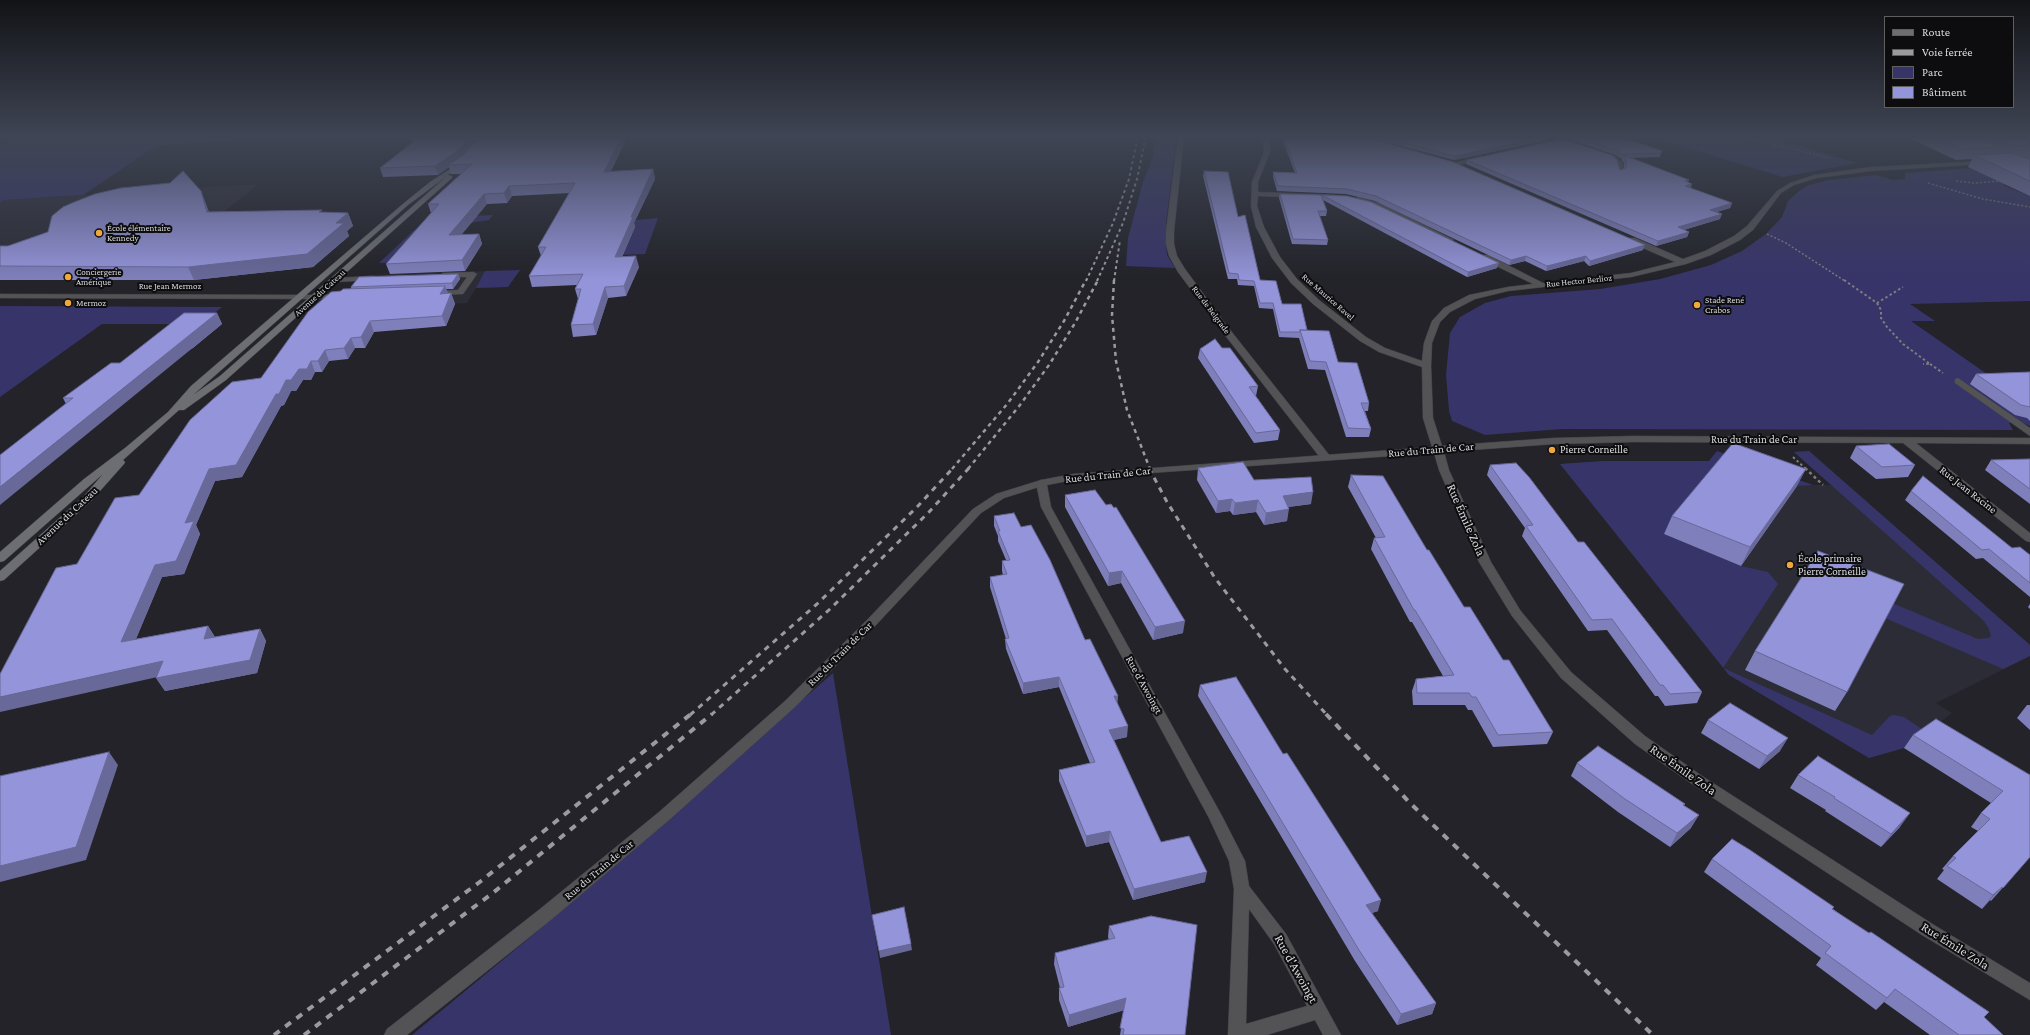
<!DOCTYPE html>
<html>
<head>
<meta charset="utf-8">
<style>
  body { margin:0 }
  #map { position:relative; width:2030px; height:1035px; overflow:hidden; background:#232329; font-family:"Crimson Pro",serif }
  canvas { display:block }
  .legend { position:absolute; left:1884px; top:16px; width:130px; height:92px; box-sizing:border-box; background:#0d0d0f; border:1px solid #5e5f61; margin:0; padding:5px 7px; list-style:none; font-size:12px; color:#d8d9dc }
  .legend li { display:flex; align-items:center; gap:8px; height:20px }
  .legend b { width:20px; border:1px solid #5e5f61 }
</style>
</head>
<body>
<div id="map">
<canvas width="2030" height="1035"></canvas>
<ul class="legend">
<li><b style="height:5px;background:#6d6e72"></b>Route</li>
<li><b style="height:5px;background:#9a9b9f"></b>Voie ferrée</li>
<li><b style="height:11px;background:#373469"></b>Parc</li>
<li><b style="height:11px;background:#9494da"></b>Bâtiment</li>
</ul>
</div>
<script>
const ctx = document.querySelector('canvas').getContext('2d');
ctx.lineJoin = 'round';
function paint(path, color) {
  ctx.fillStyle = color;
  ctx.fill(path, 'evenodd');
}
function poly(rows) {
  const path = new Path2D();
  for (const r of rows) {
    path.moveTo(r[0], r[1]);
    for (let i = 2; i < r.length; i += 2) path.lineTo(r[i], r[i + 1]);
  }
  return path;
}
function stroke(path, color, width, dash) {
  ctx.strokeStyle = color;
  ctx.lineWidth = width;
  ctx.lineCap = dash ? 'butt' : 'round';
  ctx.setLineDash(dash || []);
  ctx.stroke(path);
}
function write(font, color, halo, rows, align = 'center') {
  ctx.font = font + ' "Crimson Pro",serif';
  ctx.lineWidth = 4;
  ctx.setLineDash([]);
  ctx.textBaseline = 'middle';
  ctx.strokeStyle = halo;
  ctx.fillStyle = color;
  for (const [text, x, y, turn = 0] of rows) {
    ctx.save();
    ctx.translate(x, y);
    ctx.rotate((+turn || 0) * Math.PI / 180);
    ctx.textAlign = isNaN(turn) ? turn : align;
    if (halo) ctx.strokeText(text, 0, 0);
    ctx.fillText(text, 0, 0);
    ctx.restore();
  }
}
const built = poly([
  [259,184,162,261,0,280,0,203,4,200],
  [520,270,508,287,476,288,467,303,434,305,335,302,367,275],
  [1717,451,1813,485,1831,485,1794,452,1809,451,2030,645,2030,656,1936,703,1952,713,1927,732,2030,827,1904,748,1869,758,1729,675,1560,464,1603,461,1709,461]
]);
const green = poly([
  [21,136,256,136,251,139,156,146,83,195,4,200,0,203,0,146],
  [1155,136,1177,136,1166,222,1166,243,1167,255,1175,268,1126,266,1128,238,1143,182,1153,157],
  [1647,136,1768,136,1857,163,1783,177],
  [2000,166,2030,182,2002,185,2030,196,2030,301,1910,304,1935,321,1911,321,2030,404,2030,426,2023,423,2009,423,2013,430,1562,429,1485,435,1452,421,1449,411,1446,375,1450,333,1460,317,1485,303,1511,296,1600,289,1660,279,1711,265,1742,251,1766,234,1782,217,1788,201,1799,191,1809,185,1829,180,1876,175,1893,180,1905,179,1905,173],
  [493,215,489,220,469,223,409,262,379,263,427,218],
  [658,218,645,254,615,255,636,220],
  [520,270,508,287,476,288,485,271],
  [0,306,222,307,201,324,102,324,0,397],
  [1717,451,1813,485,1797,486,1664,534,1741,566,1768,572,1778,584,1723,668,1872,735,1890,716,1893,715,1904,717,1926,732,1904,748,1869,758,1729,675,1560,464,1603,461,1709,461],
  [1809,451,2030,645,2030,656,2003,669,1885,618,1892,603,1978,639,1989,638,1991,636,1989,629,1984,621,1794,452],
  [833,673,891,1035,412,1035,534,934]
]);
const pathFar2 = poly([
  [1739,136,1830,158],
  [1956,181,1975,183,2001,181],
  [1928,183,1983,199,2030,207],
  [1767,234,1786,243,1845,281]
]);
const pathFar1 = poly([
  [1844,280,1877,303,1903,287],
  [1877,303,1881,310,1881,318,1887,327,1903,344,1930,364,1923,364],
  [1930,364,1943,373],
  [1793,457,1806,469]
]);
const path = poly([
  [1805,468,1823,485]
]);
const service = poly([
  [1178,136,1184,136,1174,231,1174,244,1177,256,1185,269,1227,326,1330,456,1331,458,1330,460,1322,460,1221,330,1178,272,1169,256,1166,244,1166,231,1178,136],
  [473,272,477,274,463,294,433,295,429,293,433,291,458,290,467,277,442,277,442,273,473,272],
  [372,276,375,276,375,280,335,282,331,280,335,278,372,276],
  [340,294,343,294,343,298,316,299,312,297,316,295,340,294],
  [1958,378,2030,428,2030,436,1955,383,1955,379,1958,378],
  [1041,480,1045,481,1046,483,1045,485,1004,498,981,513,875,626,795,707,669,820,552,919,407,1035,384,1035,387,1029,540,909,659,812,785,701,867,620,973,509,996,494,1041,480]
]);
const minor = poly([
  [1263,136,1269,136,1270,152,1258,182,1258,192,1337,195,1340,197,1337,199,1258,196,1257,206,1264,227,1280,257,1297,279,1319,300,1366,337,1385,348,1422,361,1424,343,1432,321,1444,308,1469,295,1508,287,1533,284,1482,259,1482,255,1488,255,1543,283,1631,273,1675,262,1629,242,1629,238,1635,238,1683,259,1705,251,1734,236,1747,226,1777,191,1790,183,1814,175,1871,167,1987,161,1988,162,1985,164,1871,171,1817,178,1794,185,1781,193,1753,230,1740,240,1711,255,1686,264,1631,277,1508,291,1475,299,1450,312,1440,322,1432,343,1431,366,1433,418,1442,446,1554,438,1633,436,2030,438,2030,444,1916,443,2030,533,2030,542,2026,541,1903,443,1633,442,1554,444,1444,452,1449,470,1491,562,1520,610,1571,672,1645,736,1702,776,1934,925,2030,983,2030,1000,1922,935,1692,784,1635,744,1561,678,1512,616,1479,562,1439,470,1434,453,1150,473,1073,480,1047,485,1051,507,1222,816,1245,861,1249,886,1286,934,1341,1035,1323,1035,1315,1020,1267,1035,1228,1035,1234,889,1229,861,1209,818,1041,507,1036,483,1041,480,1073,474,1432,447,1423,418,1422,367,1379,352,1360,341,1313,304,1291,283,1272,258,1256,227,1251,206,1252,182,1264,152,1263,136],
  [1249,909,1274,944,1307,1006,1246,1024,1249,909],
  [1544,136,1552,136,1615,156,1623,163,1624,172,1619,173,1617,164,1611,158,1544,136],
  [1481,156,1483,157,1483,159,1454,166,1451,164,1481,156],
  [1358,197,1382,204,1454,240,1447,242,1378,206,1356,200,1355,199,1358,197],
  [0,294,316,295,320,297,316,299,0,298,0,294]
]);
const secondary = poly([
  [461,162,466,163,448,175,452,176,452,178,226,380,184,410,179,410,123,460,125,462,124,464,92,500,4,580,0,581,0,571,84,496,103,474,4,561,0,562,0,552,84,479,125,448,168,412,191,386,404,203,430,182,461,162],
  [447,176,220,376,193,395,408,205,447,176]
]);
const railFar3 = poly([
  [1086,281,1113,223,1129,179,1138,136],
  [1097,281,1123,223,1137,179,1146,136],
  [1114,281,1120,240]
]);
const railFar2 = poly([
  [1114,280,1112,315,1116,361,1127,410,1150,469],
  [952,469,1008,403,1038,362,1064,321,1086,280],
  [968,469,1020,405,1049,365,1075,323,1098,280]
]);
const railFar1 = poly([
  [1149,468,1167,502,1215,578,1285,669,1327,715],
  [690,715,817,604,917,507,953,468],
  [711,715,830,609,929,512,969,468]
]);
const rail = poly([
  [1326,714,1410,803,1653,1035],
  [274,1035,481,881,691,714],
  [304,1035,494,892,712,714]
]);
const wall = poly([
  [410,136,623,136,625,142,611,171,653,169,655,179,634,223,635,227,622,257,639,267,626,296,608,298,596,335,573,337,571,325,578,299,575,289,577,285,532,287,529,276,541,256,538,247,570,193,512,196,507,203,487,204,461,235,479,234,482,244,465,271,390,274,386,264,431,213,428,204,461,174,451,174,449,167,438,175,383,177,380,168,413,142,412,142],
  [1281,136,1550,136,1549,140,1454,160,1374,139,1643,250,1589,266,1584,261,1546,271,1525,261,1509,265,1375,201,1346,194,1277,191,1273,177,1273,172,1295,173],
  [1552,136,1619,136,1661,153,1660,157,1630,158,1689,180,1688,182,1691,188,1732,203,1730,208,1717,212,1720,219,1684,230,1689,232,1687,237,1656,246,1466,164,1467,160,1620,170,1624,169,1624,163,1621,159,1622,158,1620,158,1615,155,1566,138],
  [1905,136,2030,136,2030,196,1968,167,1972,159,1956,160],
  [1204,171,1238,217,1260,280,1338,362,1369,403,1368,411,1365,411,1371,429,1369,437,1346,437,1325,370,1308,369,1299,338,1279,337,1273,309,1259,308,1254,286,1238,285,1237,279,1228,279,1203,176],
  [201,191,206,204,209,212,348,213,353,226,347,231,349,236,313,267,194,280,0,280,0,246,8,246,48,232],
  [1280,194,1322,197,1322,195,1497,268,1467,277,1323,200,1327,211,1326,216,1319,216,1328,240,1327,245,1292,244,1279,198],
  [458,274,460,279,453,289,446,289,448,293,451,293,455,304,446,326,374,332,365,348,355,348,348,359,329,361,322,372,315,372,311,380,303,380,296,391,291,391,284,405,281,406,242,477,215,481,196,525,200,534,184,574,162,577,136,639,208,626,215,637,260,629,266,641,257,673,165,691,156,678,157,677,77,564,139,495,261,378,341,291,351,289,351,287],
  [217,313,222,324,193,348,66,404,63,398],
  [1222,348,1258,386,1256,396,1280,430,1278,440,1254,443,1198,358,1200,349],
  [2030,372,2030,421,2027,418,2015,415,1970,384,1976,374],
  [1856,446,1915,465,1908,477,1876,479,1850,458],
  [2030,459,2030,504,1985,470,1991,460],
  [1490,465,1578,542,1702,692,1697,703,1665,706,1658,696,1655,696,1607,630,1588,631,1522,536,1525,528,1487,475],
  [1198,468,1254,480,1311,504,1288,507,1287,521,1264,525,1256,512,1233,515,1230,511,1216,513,1197,480],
  [1351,475,1427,550,1464,607,1503,660,1553,732,1547,744,1493,747,1472,710,1468,710,1465,705,1413,705,1412,691,1416,679,1443,676,1412,622,1410,622,1371,549,1374,538,1376,538,1348,487],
  [1797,486,1741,566,1664,534,1672,516],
  [1911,491,2012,548,2030,555,2030,597,1983,558,1976,559,1905,500],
  [1065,495,1183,633,1153,640,1121,583,1108,586,1065,507],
  [994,516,1021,527,1085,640,1118,696,1117,703,1127,737,1114,740,1161,842,1205,882,1133,900,1109,842,1086,847,1059,781,1059,770,1090,763,1059,687,1023,694,1006,649,1005,639,1006,639,990,587,990,577,1003,575,1002,571,1002,561,1006,560,998,541,998,536,994,526],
  [2030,604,2030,609,2028,607],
  [1755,651,1847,692,1835,711,1745,670],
  [1200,685,1378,911,1372,913,1436,1003,1432,1014,1397,1025,1355,961,1198,696],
  [2027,705,2030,705,2030,730,2017,718],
  [1708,720,1780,751,1759,769,1701,733],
  [1913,735,2030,775,2030,857,1991,901,1990,900,1982,909,1937,879,1944,870,1942,869,1953,856,1978,831,1971,827,1981,813,1991,803,1904,748],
  [1577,763,1685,804,1684,805,1691,828,1670,847,1618,812,1571,776],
  [1798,775,1900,827,1881,847,1825,811,1826,810,1790,788],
  [1712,859,1833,909,1984,1017,2003,1035,1930,1035,1884,1002,1876,1010,1816,965,1821,958,1704,872],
  [1109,926,1185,1035,1120,1035,1124,1010,1068,1027,1059,1000,1059,988,1060,988,1054,964,1055,953,1109,940,1108,937]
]);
const shadedWall = poly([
  [472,136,482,136,459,161,448,165,449,167,438,175,435,166],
  [620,136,623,136,625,142,606,181,604,172],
  [1548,136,1550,136,1549,140,1454,160,1455,156],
  [653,169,655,179,634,223,635,227,617,267,615,257,631,217],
  [1692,184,1691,188,1685,186],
  [509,186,512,196,507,203,504,193],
  [201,191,206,204,212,225,207,212],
  [484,194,487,204,453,245,449,235],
  [1732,203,1730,208,1709,214,1710,210],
  [348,213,353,226,347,231,349,236,313,267,194,280,188,267,336,223],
  [1722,214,1720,219,1676,232,1678,227],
  [1689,232,1687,237,1656,246,1658,241],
  [479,234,482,244,465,271,462,260],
  [1645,245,1643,250,1589,266,1590,261],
  [636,256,639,267,626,296,624,286],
  [1526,256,1525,261,1509,265,1511,260],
  [1586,256,1584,261,1546,271,1547,266],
  [1499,263,1497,268,1467,277,1468,272],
  [458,274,460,279,453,289,452,283],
  [445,286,449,296,440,294],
  [605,287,608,298,596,335,593,324],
  [451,293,455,304,446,326,442,316],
  [217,313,222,324,0,505,0,487],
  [370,321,374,332,365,348,361,337],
  [351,338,355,348,348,359,344,348],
  [325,350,329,361,322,372,318,361],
  [311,361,315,372,311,380,303,380,296,391,291,391,284,405,281,406,242,477,215,481,196,525,200,534,184,574,162,577,129,655,121,642,155,565,185,523,209,469,276,394,286,380,299,369],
  [1806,469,1797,486,1741,566,1750,547],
  [1313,492,1311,504,1281,508,1283,496],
  [1232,499,1230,511,1216,513,1218,501],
  [1258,500,1256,512,1233,515,1235,503],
  [1289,509,1287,521,1264,525,1266,513],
  [1122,571,1121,583,1108,586,1109,573],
  [1185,621,1183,633,1153,640,1155,627],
  [208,626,216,639,204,639],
  [260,629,266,641,257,673,165,691,156,678],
  [163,661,171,674,0,712,0,697],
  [1059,677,1059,687,1023,694,1023,683],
  [1114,696,1118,696,1117,706],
  [1128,726,1127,737,1109,741,1109,730],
  [1788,738,1780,751,1759,769,1767,756],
  [109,752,118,765,86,860,0,882,0,866],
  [1910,813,1900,827,1881,847,1891,834],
  [1699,815,1691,828,1670,847,1677,833],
  [1110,831,1109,842,1086,847,1086,836],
  [1207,872,1205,882,1133,900,1134,889],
  [2002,887,1990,900,1982,909,1993,895],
  [1381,900,1378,911,1362,916,1366,905],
  [911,944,912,950,880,958,879,951],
  [1895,989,1884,1002,1876,1010,1887,998],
  [1126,998,1125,1010,1068,1027,1069,1015],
  [1436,1003,1432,1014,1397,1025,1401,1014]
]);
const building = poly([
  [421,136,472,136,456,152,435,166,380,168,421,136],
  [481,136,622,136,604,172,653,169,631,217,633,217,615,257,636,256,624,286,605,287,593,324,571,325,581,289,575,289,583,274,529,276,546,247,538,247,575,183,509,186,504,193,484,194,449,235,479,234,462,260,386,264,439,204,428,204,472,164,448,165,462,156,481,136],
  [1283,136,1366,136,1366,137,1453,162,1645,245,1590,261,1586,256,1547,266,1526,256,1511,260,1376,196,1347,189,1278,186,1273,172,1297,173,1283,136],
  [1378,136,1548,136,1455,156,1378,136],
  [1575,136,1619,136,1662,151,1661,153,1621,154,1617,150,1575,136],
  [1933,136,1976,136,1998,147,1962,149,1933,136],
  [1990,136,2030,136,2030,145,2013,146,1990,136],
  [1562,139,1612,155,1617,160,1620,170,1626,168,1626,159,1623,155,1689,180,1685,181,1692,184,1685,186,1732,203,1710,210,1722,214,1678,227,1689,232,1658,241,1467,160,1562,139],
  [2011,153,2030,159,2030,181,1974,155,2011,153],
  [183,171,201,191,207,212,322,210,319,212,348,213,336,223,344,223,307,254,188,267,0,266,0,246,8,246,48,232,52,216,63,207,72,203,95,194,121,188,170,183,183,171],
  [1204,171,1228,172,1238,217,1245,215,1260,280,1276,281,1282,304,1301,304,1307,330,1300,330,1300,332,1280,332,1273,303,1260,303,1254,281,1239,280,1238,274,1229,273,1204,171],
  [1280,194,1321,195,1327,211,1318,211,1328,240,1293,239,1280,194],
  [1322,195,1347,196,1371,202,1499,263,1468,272,1322,195],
  [458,274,452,283,351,287,359,277,458,274],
  [445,286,440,294,451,293,442,316,370,321,361,337,351,338,344,348,325,350,318,361,311,361,307,369,299,369,291,380,286,380,279,394,276,394,236,465,209,469,185,523,194,521,176,561,155,565,121,642,208,626,204,639,260,629,250,660,156,678,163,661,0,697,0,674,56,568,77,564,115,498,139,495,190,420,232,382,261,378,308,312,331,292,341,291,343,289,445,286],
  [184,313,217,313,0,487,0,455,73,398,63,398,111,363,120,363,184,313],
  [1300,330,1329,331,1338,362,1357,363,1369,403,1361,403,1371,429,1348,428,1326,362,1310,361,1300,330],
  [1215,339,1222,348,1230,348,1258,386,1249,387,1280,430,1256,433,1200,349,1215,339],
  [2030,372,2030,407,2021,405,1976,374,2030,372],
  [1733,443,1806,469,1750,547,1672,516,1733,443],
  [1889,444,1915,465,1882,467,1856,446,1889,444],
  [2030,459,2030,489,1991,460,2030,459],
  [1243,462,1254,480,1311,477,1313,492,1283,496,1289,509,1266,513,1258,500,1235,503,1232,499,1218,501,1198,468,1243,462],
  [1516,463,1529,477,1578,542,1584,542,1702,692,1670,694,1663,685,1660,685,1612,619,1592,620,1526,526,1533,525,1490,465,1516,463],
  [1351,475,1383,476,1427,550,1429,550,1464,607,1470,607,1503,660,1509,660,1553,732,1498,735,1476,697,1472,697,1469,693,1417,693,1416,679,1454,675,1415,610,1414,610,1374,538,1385,537,1351,475],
  [1923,476,2012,548,2020,547,2030,555,2030,583,1989,549,1982,550,1911,491,1923,476],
  [1095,490,1106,505,1111,504,1114,508,1116,507,1185,621,1155,627,1122,571,1109,573,1065,495,1095,490],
  [1014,513,1021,527,1031,525,1050,560,1085,640,1090,639,1118,696,1114,696,1128,726,1109,730,1161,842,1189,836,1207,872,1134,889,1110,831,1086,836,1059,770,1095,762,1059,677,1023,683,1005,639,1009,638,990,577,1007,574,1002,561,1010,560,998,531,1000,531,994,516,1014,513],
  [1818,551,1904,584,1847,692,1755,651,1818,551],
  [1236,677,1283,754,1287,753,1381,900,1366,905,1436,1003,1401,1014,1359,950,1200,685,1236,677],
  [1730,703,1788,738,1767,756,1708,720,1730,703],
  [1936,719,2030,775,2030,857,2003,888,2002,887,1993,895,1947,866,1956,858,1953,856,1990,819,1981,813,2003,791,1913,735,1936,719],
  [1598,746,1685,804,1683,805,1699,815,1677,833,1625,799,1577,763,1598,746],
  [109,752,76,847,0,866,0,776,109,752],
  [1818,756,1910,813,1891,834,1834,798,1835,797,1798,775,1818,756],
  [1732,839,1750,850,1834,907,1832,909,1869,933,1871,932,1989,1012,1984,1017,2003,1035,1959,1035,1895,989,1887,998,1825,953,1831,946,1712,859,1732,839],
  [904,907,911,944,879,951,872,915,904,907],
  [1151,916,1197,925,1185,1035,1123,1035,1124,1029,1120,1028,1126,998,1069,1015,1059,988,1064,987,1055,953,1115,938,1109,926,1151,916]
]);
const markers = [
  [99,233,4,"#eea83c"],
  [68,277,4,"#eea83c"],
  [68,303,4,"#eea83c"],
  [1697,305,4,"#eea83c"],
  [1552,450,4,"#eea83c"],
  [1790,565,4,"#eea83c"]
];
const farPoinames = [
  ["École élémentaire",107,228],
  ["Kennedy",107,238],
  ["Conciergerie",76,272],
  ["Amérique",76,282],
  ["Stade René",1705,300],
  ["Crabos",1705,310],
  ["Mermoz",76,303]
];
const farStreetnames = [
  ["Rue Hector Berlioz",1579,281,-6],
  ["Rue Jean Mermoz",170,286],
  ["Avenue du Cateau",320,293,-42],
  ["Rue Maurice Ravel",1328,297,41],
  ["Rue de Belgrade",1211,310,53]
];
const streetNames = [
  ["Rue du Train de Car",1754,440],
  ["Rue du Train de Car",1431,450,-5],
  ["Rue du Train de Car",1108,475,-6],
  ["Rue Jean Racine",1968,490,38],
  ["Avenue du Cateau",67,516,-43],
  ["Rue du Train de Car",840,654,-45],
  ["Rue d'Awoingt",1144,685,61],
  ["Rue du Train de Car",599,870,-40]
];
const poiNames = [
  ["Pierre Corneille",1560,450],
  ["École primaire",1798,559],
  ["Pierre Corneille",1798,572]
];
const nearStreetnames = [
  ["Rue Émile Zola",1466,520,66],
  ["Rue Émile Zola",1683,770,35],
  ["Rue Émile Zola",1955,946,32],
  ["Rue d'Awoingt",1296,969,61]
];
paint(built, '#2c2c36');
paint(green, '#373469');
stroke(service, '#404046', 1);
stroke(minor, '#404046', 1);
stroke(secondary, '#404046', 1);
stroke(pathFar2, '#7c7c81', 1.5, [2, 2]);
stroke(pathFar1, '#7c7c81', 2, [2.5, 2.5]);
stroke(path, '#7c7c81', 2.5, [3, 3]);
paint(service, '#535356');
paint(minor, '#535356');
paint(secondary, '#6d6e72');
stroke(railFar3, '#9a9b9f', 2, [3, 3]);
stroke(railFar2, '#9a9b9f', 2.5, [4, 4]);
stroke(railFar1, '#9a9b9f', 3, [5.5, 5.5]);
stroke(rail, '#9a9b9f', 4, [7, 7]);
paint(wall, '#7f7fbb');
paint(shadedWall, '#686899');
paint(building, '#9494da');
stroke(building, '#686899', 1);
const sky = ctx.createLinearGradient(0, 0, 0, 280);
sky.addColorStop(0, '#131317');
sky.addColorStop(0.49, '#3f4554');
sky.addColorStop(1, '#3f455400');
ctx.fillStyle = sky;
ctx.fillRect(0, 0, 2030, 280);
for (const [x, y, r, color] of markers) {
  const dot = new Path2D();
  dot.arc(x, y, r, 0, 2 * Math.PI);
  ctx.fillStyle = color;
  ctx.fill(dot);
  stroke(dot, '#0d0d0f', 1.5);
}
write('9px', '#d8d9dc', '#0d0d0f', farPoinames, 'left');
write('9px', '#d8d9dc', '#0d0d0f', farStreetnames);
write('11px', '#d8d9dc', '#0d0d0f', streetNames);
write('11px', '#d8d9dc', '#0d0d0f', poiNames, 'left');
write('13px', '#d8d9dc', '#0d0d0f', nearStreetnames);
</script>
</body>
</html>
